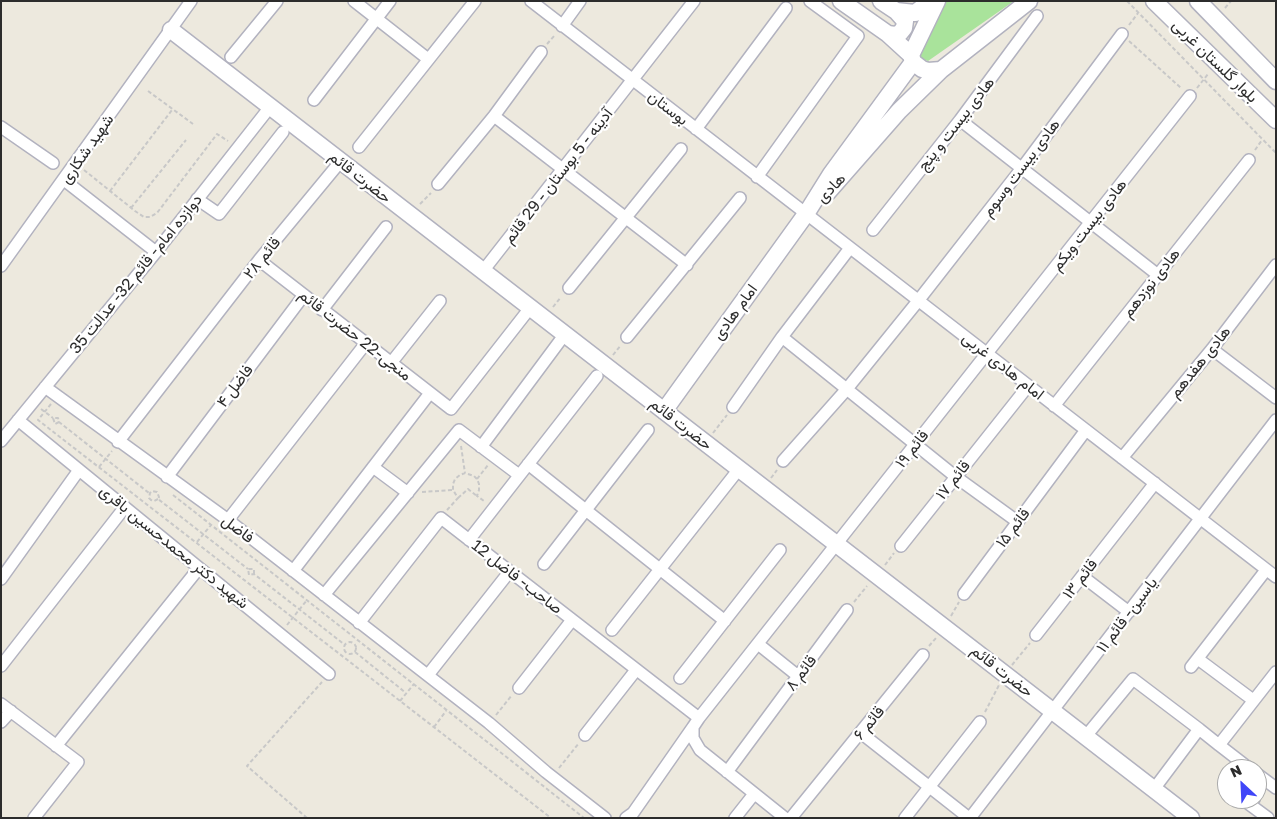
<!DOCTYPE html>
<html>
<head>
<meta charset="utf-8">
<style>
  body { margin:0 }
  #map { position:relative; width:1277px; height:819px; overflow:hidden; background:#ede9de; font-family:"Golos Text",sans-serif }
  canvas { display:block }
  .frame { position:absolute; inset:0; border:2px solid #2c2c2c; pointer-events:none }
  .north { position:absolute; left:1217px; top:759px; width:50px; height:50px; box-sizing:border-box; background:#fff; border:1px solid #ababab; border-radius:50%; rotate:335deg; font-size:14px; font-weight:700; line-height:20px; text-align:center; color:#2c2c2c }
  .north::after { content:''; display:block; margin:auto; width:18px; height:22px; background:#4046f8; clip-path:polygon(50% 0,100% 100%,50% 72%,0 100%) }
</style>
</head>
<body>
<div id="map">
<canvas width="1277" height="819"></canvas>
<div class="frame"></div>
<div class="north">N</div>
</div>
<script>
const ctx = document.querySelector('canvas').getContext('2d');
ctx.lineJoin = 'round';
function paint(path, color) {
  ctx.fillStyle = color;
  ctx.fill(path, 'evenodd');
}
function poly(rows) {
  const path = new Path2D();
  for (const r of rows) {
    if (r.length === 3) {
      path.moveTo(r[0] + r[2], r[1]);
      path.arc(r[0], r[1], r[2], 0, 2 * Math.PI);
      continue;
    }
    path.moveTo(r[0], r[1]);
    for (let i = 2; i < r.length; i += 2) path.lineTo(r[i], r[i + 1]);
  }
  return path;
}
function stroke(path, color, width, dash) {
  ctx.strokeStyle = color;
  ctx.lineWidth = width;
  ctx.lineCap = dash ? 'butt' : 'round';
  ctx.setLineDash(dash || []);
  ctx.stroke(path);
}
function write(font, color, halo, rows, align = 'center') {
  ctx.font = font + ' "Golos Text",Vazirmatn,sans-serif';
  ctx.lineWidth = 4.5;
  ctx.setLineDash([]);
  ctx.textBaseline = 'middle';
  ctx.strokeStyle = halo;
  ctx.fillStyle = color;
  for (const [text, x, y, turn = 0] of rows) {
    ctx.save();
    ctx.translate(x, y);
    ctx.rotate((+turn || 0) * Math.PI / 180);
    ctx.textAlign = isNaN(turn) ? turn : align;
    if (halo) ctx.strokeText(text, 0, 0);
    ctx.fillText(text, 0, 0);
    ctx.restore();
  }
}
const green = poly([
  [941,1,1014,1,928,61,922,59,919,54]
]);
const path = poly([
  [1127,1,1276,153],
  [1225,8,1231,1],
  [1129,25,1138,13],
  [1129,41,1181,88],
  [547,44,555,35],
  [1197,88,1208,74],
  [148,91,193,124],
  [1255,150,1262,140],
  [84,170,135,211,144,217,150,217,157,213,217,134,228,141],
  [110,191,172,110],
  [420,204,431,193],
  [131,208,186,140],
  [553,307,561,297],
  [613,355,621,345],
  [51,404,38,420,551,818],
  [41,409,53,418],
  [59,422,55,424,53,418,58,418,59,422,149,493],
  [713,433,727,415],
  [461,446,465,473],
  [99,467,112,451],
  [771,478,777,470],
  [477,479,488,465],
  [422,492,453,490],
  [173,495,584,818],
  [458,498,468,489,477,496],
  [158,499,154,501,151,500,149,498,150,493,152,491,157,492,159,497,158,499,248,569],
  [447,510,458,498,453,490,453,484,455,479,460,475,465,473,474,476,477,479,479,484,479,490,477,496,484,501],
  [197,542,211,525],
  [885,565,894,553],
  [254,574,254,569,248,569,249,575,254,574,345,645],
  [854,602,867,586],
  [951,616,959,602],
  [287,625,307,600],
  [350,648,6],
  [929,646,936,638],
  [355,652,406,693],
  [1012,665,1030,643],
  [400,701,414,684],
  [985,712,999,685],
  [496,715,512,695],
  [434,727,446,711],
  [559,768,579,743],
  [307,818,247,766,322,682]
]);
const street = poly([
  [354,1,428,59],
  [531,1,1276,577],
  [562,26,580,1],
  [231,57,277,1],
  [314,100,390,1],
  [494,116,687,265],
  [960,120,1158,275],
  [1,127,53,163],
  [696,129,786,8],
  [359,147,475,1],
  [757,177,858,36,810,1],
  [64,180,156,252],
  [438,184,494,116,541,52],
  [197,199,219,214,283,132],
  [873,230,960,120,1037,16],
  [259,260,451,409,530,308],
  [1,266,191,1],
  [483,271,694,1],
  [569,288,681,149],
  [322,310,386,227],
  [627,337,740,198],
  [782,337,956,477,1018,522],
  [1212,349,1276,398],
  [391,363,440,301],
  [45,387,228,520,489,723,546,772,605,818],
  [1054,406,1249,160],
  [733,407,782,337,850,248],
  [18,420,329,674],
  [1,441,156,252,270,107],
  [118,442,259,260,340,162],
  [481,447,565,334],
  [1122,458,1212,349,1276,265],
  [783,461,846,390,918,301,1022,168,1122,34],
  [528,464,725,621],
  [373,467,408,493],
  [167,477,304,295],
  [228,520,366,343],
  [469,540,597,376],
  [901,546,1028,386],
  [544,564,648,430],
  [293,571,430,393],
  [1082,576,1129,612],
  [1,579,79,470],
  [964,594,1086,430],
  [324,595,459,430,519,475],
  [359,623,441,518,699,718],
  [612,630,739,469],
  [1036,635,1155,483],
  [758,644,798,676],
  [1198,659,1253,700],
  [1,666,125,507],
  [1191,667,1266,570],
  [428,675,510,571],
  [680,678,780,550],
  [519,688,572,620],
  [1,704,78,762,34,818],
  [1,722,11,711],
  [861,733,969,818],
  [585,735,636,670],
  [1086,736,1133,679,1199,729],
  [1219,745,1250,769],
  [56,746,199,568],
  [727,772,847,610],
  [1257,774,1276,788],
  [1154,789,1199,729,1219,745,1276,672],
  [1254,799,1249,804,1268,818],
  [626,818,633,813,693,727],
  [735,818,754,794],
  [785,818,700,750,693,738,693,727,699,718,1190,96],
  [791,818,923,655],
  [905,818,980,722],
  [970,818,1276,420]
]);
const secondary = poly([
  [841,1,888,34,911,55],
  [881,1,896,11,915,13,931,1],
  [937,1,911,55,913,62,922,69,928,71,941,70,1029,1],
  [1154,1,1276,120],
  [1198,1,1276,81],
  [171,30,1191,818],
  [888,34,895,35,900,33,904,28,905,21,896,11],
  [827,193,899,111,941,70],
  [664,411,806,214,831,174,913,62]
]);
const streetNames = [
  ["بلوار گلستان غربی",1215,61,44],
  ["بوستان",668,108,38],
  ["هادی بیست و پنج",956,124,-52],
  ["شهید شکاری",87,149,-55],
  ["هادی بیست وسوم",1021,168,-53],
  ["آدینه - 5 بوستان - 29 قائم",558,176,-52],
  ["حضرت قائم",360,177,38],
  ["هادی",831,188,-46],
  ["هادی بیست ویکم",1089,225,-52],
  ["قائم ۲۸",262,258,-51],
  ["دوازده امام- قائم 32- عدالت 35",136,274,-51],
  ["هادی نوزدهم",1151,283,-52],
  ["امام هادی",735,312,-54],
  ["منجی-22 حضرت قائم",355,335,38],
  ["هادی هفدهم",1200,362,-51],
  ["امام هادی غربی",1003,366,38],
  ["فاضل ۴",235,386,-53],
  ["حضرت قائم",681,424,38],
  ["قائم ۱۹",912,449,-52],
  ["قائم ۱۷",953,480,-52],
  ["قائم ۱۵",1013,528,-53],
  ["فاضل",238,529,37],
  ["شهید دکتر محمدحسین باقری",174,547,39],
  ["صاحب- فاضل 12",517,577,38],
  ["قائم ۱۳",1080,579,-52],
  ["یاسین- قائم ۱۱",1127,615,-53],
  ["حضرت قائم",1002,671,38],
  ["قائم ۸",801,673,-53],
  ["قائم ۶",869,723,-51]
];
paint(green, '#a9e39b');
stroke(street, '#b2b2bf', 14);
stroke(secondary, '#b2b2bf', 19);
stroke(path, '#c8c8c8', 2, [4, 2.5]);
stroke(street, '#fff', 11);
stroke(secondary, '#fff', 16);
write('16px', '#2c2c2c', '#fff', streetNames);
</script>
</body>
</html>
